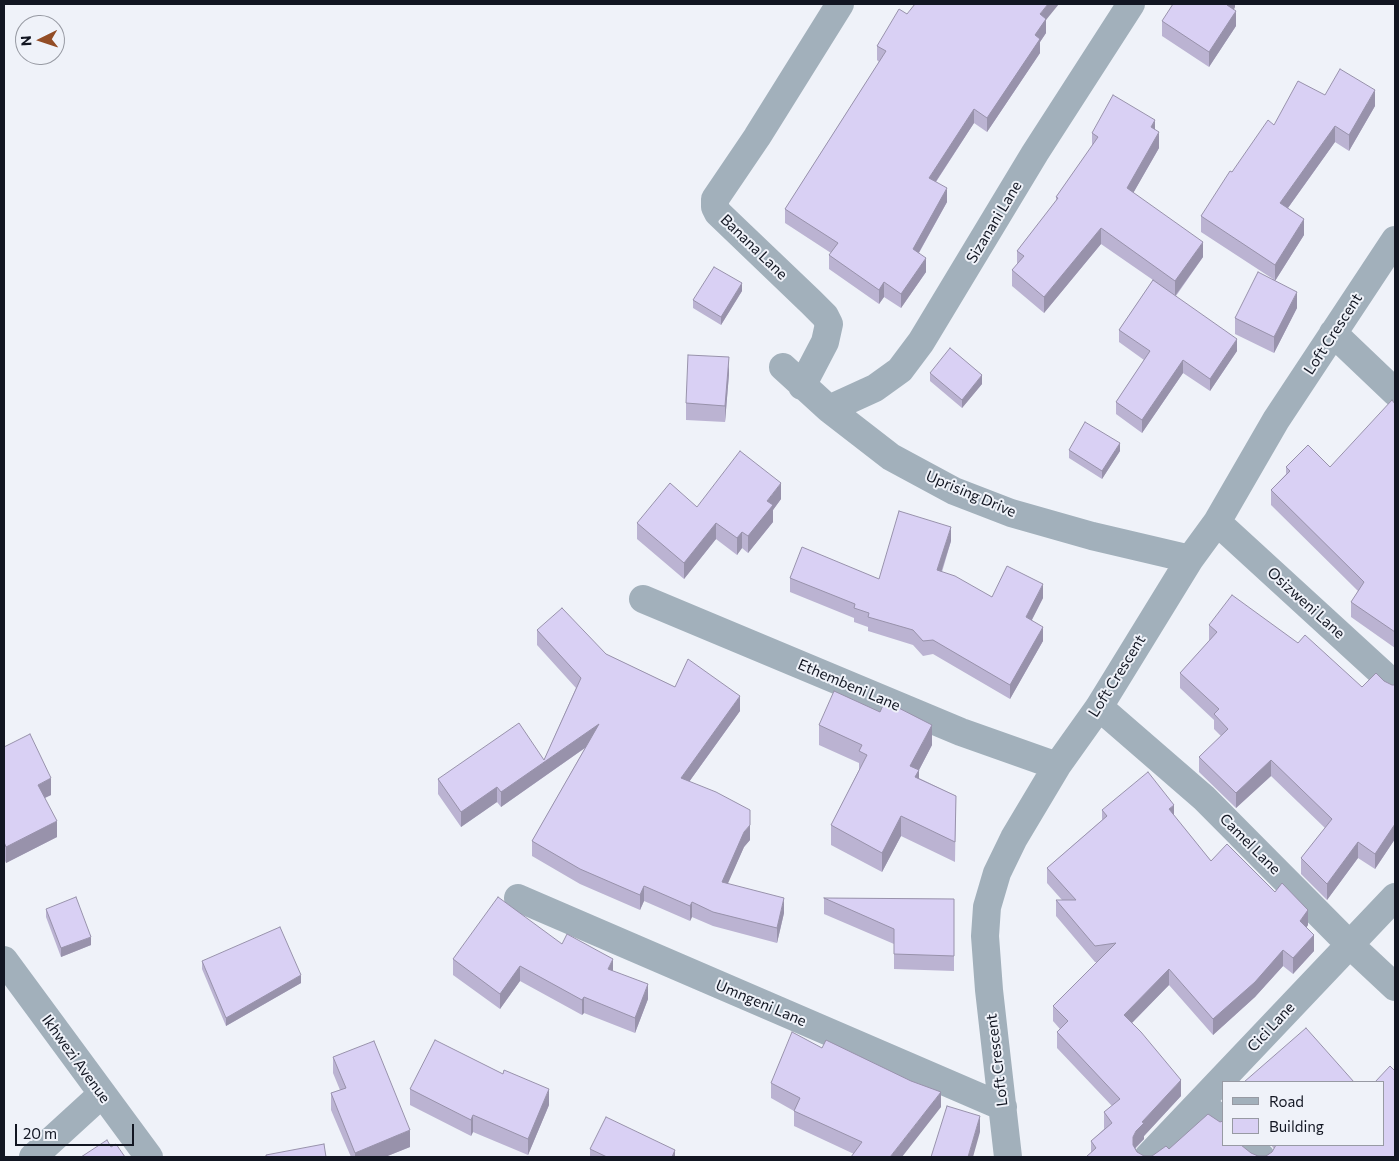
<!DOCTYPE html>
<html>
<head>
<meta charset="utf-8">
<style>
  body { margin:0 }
  #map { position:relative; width:1399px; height:1161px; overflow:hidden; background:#eff2f9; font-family:Commissioner,sans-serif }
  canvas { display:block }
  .frame { position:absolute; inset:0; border:5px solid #121622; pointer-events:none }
  .legend { position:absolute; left:1222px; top:1081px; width:162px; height:65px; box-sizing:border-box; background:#eff2f9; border:1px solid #979aa3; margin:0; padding:6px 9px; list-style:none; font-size:15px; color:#121622 }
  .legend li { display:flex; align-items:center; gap:10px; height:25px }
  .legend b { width:25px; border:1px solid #979aa3 }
  .north { position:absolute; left:15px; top:15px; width:50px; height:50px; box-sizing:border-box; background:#eff2f9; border:1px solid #979aa3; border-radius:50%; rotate:266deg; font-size:14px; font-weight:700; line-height:20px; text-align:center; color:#121622 }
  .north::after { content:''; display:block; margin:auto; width:18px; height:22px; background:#934d26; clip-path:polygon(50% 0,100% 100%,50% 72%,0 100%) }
  .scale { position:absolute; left:15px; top:1124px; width:119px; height:22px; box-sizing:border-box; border:2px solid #121622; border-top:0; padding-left:6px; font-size:15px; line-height:18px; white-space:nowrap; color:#121622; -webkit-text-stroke:4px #eff2f9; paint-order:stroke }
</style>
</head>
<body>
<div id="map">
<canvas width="1399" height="1161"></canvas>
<div class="frame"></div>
<ul class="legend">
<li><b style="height:6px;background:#a2b0bb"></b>Road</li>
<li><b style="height:14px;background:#d9d0f4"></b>Building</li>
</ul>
<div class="north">N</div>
<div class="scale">20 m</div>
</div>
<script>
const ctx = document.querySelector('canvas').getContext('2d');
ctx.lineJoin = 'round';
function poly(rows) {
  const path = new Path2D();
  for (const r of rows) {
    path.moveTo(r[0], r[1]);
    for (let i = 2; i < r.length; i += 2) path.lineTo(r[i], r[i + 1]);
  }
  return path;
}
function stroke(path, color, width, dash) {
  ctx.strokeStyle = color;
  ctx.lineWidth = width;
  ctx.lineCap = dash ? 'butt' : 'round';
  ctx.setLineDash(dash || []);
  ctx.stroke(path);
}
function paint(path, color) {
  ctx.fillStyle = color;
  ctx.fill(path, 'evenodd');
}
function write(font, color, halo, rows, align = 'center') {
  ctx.font = font + ' Commissioner,sans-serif';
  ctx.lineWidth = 4;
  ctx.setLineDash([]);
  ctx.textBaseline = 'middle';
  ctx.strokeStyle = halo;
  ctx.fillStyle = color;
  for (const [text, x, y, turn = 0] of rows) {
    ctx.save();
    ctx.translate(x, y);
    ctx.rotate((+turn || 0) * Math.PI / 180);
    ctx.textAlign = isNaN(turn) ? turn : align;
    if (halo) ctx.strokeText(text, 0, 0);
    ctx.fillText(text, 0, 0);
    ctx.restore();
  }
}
const minor = poly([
  [1333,333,1395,392],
  [783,367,829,409,891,457,954,491,1011,513,1092,536,1190,559],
  [802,386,825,342,829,324,825,316,811,302,718,213,715,207,715,199,757,137,840,4],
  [829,409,875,388,900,370,921,342,1035,153,1131,4],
  [1217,522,1395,685],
  [643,599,961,732,1057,766],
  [1099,707,1204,798,1349,944,1395,987],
  [518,898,1003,1107],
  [4,960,149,1157],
  [1201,1102,1223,1122],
  [1247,1145,1261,1157],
  [33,1157,102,1094],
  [1008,1157,989,990,985,936,987,907,997,873,1014,838,1057,766,1099,707,1190,559,1217,522,1276,420,1395,240],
  [1148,1157,1395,897]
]);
const wall = poly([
  [1235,4,1235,7,1234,10,1236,26,1209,67,1162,36,1162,21],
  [907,14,1046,20,1046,33,1040,42,1040,53,987,132,974,123,936,182,947,202,919,253,926,272,901,308,884,297,879,304,829,269,829,255,831,253,785,223,785,209,879,62,877,60,877,46],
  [1325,95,1375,106,1349,151,1335,142,1288,208,1304,235,1275,281,1297,308,1274,353,1235,334,1235,318,1273,279,1201,232,1201,216,1232,172,1274,125],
  [1155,130,1159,148,1133,193,1203,257,1176,296,1237,351,1210,391,1183,373,1142,433,1116,414,1116,402,1144,360,1119,342,1119,330,1153,280,1101,244,1044,313,1012,286,1012,270,1017,265,1017,251,1056,201,1056,197,1092,146,1092,133],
  [742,291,721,325,693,308,693,300],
  [930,373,982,384,962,408,930,381],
  [729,374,725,422,686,420,686,403],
  [1395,404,1395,648,1351,617,1351,602,1358,591,1271,505,1271,490,1286,474,1286,467,1330,467],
  [1069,450,1120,451,1102,479,1069,458],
  [781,499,773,510,773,522,748,553,742,548,737,555,716,539,684,579,637,539,637,523,697,507],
  [951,541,942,572,992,597,1043,598,1032,620,1043,641,1010,699,933,654,923,656,913,645,868,631,868,627,854,622,854,618,790,592,790,578,879,579],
  [1209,625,1298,643,1362,687,1384,681,1392,685,1395,685,1395,839,1375,869,1358,858,1327,900,1301,874,1301,858,1325,828,1271,776,1236,808,1199,772,1199,757,1221,736,1214,729,1214,720,1180,688,1180,673,1209,641],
  [537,630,606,654,675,687,740,711,689,782,750,840,744,847,727,884,784,913,777,943,713,926,692,917,690,921,644,901,640,910,580,884,532,856,532,841,585,748,501,807,497,802,461,827,438,794,438,779,544,760,576,688,537,645],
  [819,725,932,745,919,770,919,778,956,796,955,862,901,836,882,872,831,845,831,825,859,770,859,763,819,745],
  [4,747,51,795,45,798,57,837,6,863,4,859],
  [1102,810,1174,816,1211,861,1308,925,1306,928,1314,951,1293,974,1283,966,1255,997,1213,1035,1169,985,1132,1023,1181,1096,1144,1136,1144,1139,1135,1149,1137,1152,1144,1156,1152,1156,1169,1149,1223,1145,1251,1153,1258,1156,1266,1156,1272,1152,1274,1149,1271,1145,1383,1145,1395,1157,1086,1157,1091,1153,1091,1141,1104,1129,1104,1112,1112,1106,1057,1048,1057,1032,1060,1029,1053,1021,1053,1006,1097,962,1095,962,1056,916,1056,900,1062,900,1047,883,1047,868,1102,820],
  [824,898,954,899,954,971,894,969,894,944,824,914],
  [46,909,91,945,61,957,46,917],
  [562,944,613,971,648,999,635,1033,584,1013,582,1015,520,981,500,1009,453,975,453,959],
  [202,961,301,983,226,1026,202,969],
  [822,1048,941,1107,854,1154,794,1126,794,1111,771,1098,771,1083],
  [333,1057,410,1147,385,1157,351,1157,331,1110,331,1093,340,1090,333,1073],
  [410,1089,549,1105,528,1155,473,1132,471,1136,410,1105],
  [590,1149,675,1157,590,1157]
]);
const shadedWall = poly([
  [1048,4,1059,4,1046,20,1046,33,1040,42,1040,53,987,132,987,118,1035,35,1040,14],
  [1228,4,1235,4,1235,7,1227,20,1227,5],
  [1236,11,1236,26,1209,67,1209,52],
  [1375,90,1375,106,1349,151,1349,135],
  [974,109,974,123,929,192,929,178],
  [1155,120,1155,135,1151,127],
  [1335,126,1335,142,1280,219,1280,203],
  [1159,132,1159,148,1127,204,1127,188],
  [947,188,947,202,913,263,913,249],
  [1304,219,1304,235,1275,281,1275,265],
  [1101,228,1101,244,1044,313,1044,297],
  [1203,242,1203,257,1175,296,1175,281],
  [926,258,926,272,901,308,901,294],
  [884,282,884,297,879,304,879,290],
  [742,283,742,291,721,325,721,317],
  [1297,292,1297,308,1274,353,1274,337],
  [1237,339,1237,351,1210,391,1210,379],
  [729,357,729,374,725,422,725,406],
  [1183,360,1183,373,1142,433,1142,420],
  [982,375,982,384,962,408,962,400],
  [1120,443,1120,451,1102,479,1102,471],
  [781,483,781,499,773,510,773,522,748,553,748,536,767,501],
  [716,523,716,539,684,579,684,563],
  [951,527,951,541,937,585,937,570],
  [742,532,742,548,737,555,737,538],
  [1043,584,1043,598,1026,631,1026,617],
  [1043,627,1043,641,1010,699,1010,685],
  [740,696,740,711,681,793,681,778],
  [599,724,599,738,501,807,501,792],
  [932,725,932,745,919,770,919,790,910,766],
  [1271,760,1271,776,1236,808,1236,793],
  [51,778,51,795,38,801,38,785],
  [497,787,497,802,461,827,461,812],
  [1174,805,1174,820,1169,809],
  [901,816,901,836,882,872,882,853],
  [57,821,57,837,6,863,6,847],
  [1395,824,1395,839,1375,869,1375,854],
  [750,825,750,840,744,847,722,897,722,882,744,832],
  [1358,842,1358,858,1327,900,1327,884],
  [644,886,644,901,640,910,640,895],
  [784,898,784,913,777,943,777,928],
  [692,902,692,917,690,921,690,906],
  [1308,910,1308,925,1300,937,1300,921],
  [1314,935,1314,951,1293,974,1293,958],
  [91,937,91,945,61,957,61,948],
  [1283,950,1283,966,1255,997,1213,1035,1213,1019],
  [613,959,613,974,608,969],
  [520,966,520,981,500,1009,500,994],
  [1169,969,1169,985,1124,1031,1124,1015],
  [301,975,301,983,226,1026,226,1018],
  [648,984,648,999,635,1033,635,1018],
  [584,997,584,1013,582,1015,582,1000],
  [1181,1080,1181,1096,1144,1136,1144,1139,1136,1147,1133,1153,1133,1137,1136,1131,1142,1122],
  [549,1089,549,1105,528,1155,528,1139],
  [941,1092,941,1107,902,1157,890,1157],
  [473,1115,473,1132,471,1136,471,1120],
  [980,1116,980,1132,973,1157,968,1157],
  [410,1130,410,1147,385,1157,355,1157,355,1153],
  [675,1150,675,1157,672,1157]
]);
const building = poly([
  [915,4,1048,4,1040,14,1046,19,1035,35,1040,39,987,118,974,109,929,178,947,188,913,249,926,258,901,294,884,282,879,290,829,255,838,243,785,209,886,51,877,46,899,9,907,14,915,4],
  [1173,4,1228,4,1227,5,1236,11,1209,52,1162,21,1173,4],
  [1340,69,1375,90,1349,135,1335,126,1280,203,1304,219,1275,265,1201,216,1230,171,1232,172,1268,120,1274,125,1298,81,1325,95,1340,69],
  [1113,95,1155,120,1151,127,1159,132,1127,188,1203,242,1175,281,1101,228,1044,297,1012,270,1024,256,1017,251,1058,198,1056,197,1098,137,1092,133,1113,95],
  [714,267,742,283,721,317,693,300,714,267],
  [1258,272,1297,292,1274,337,1235,318,1258,272],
  [1153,280,1237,339,1210,379,1183,360,1142,420,1116,402,1150,351,1119,330,1153,280],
  [950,348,982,375,962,400,930,373,950,348],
  [688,355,729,357,725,406,686,403,688,355],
  [1392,400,1395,404,1395,632,1351,602,1364,582,1271,490,1290,471,1286,467,1308,445,1330,467,1392,400],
  [1085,422,1120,443,1102,471,1069,450,1085,422],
  [740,451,781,483,767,501,773,505,748,536,742,532,737,538,716,523,684,563,637,523,670,483,697,507,740,451],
  [899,511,951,527,937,570,955,576,992,597,1007,566,1043,584,1026,617,1043,627,1010,685,933,640,923,641,913,630,868,617,869,613,854,608,855,604,790,578,802,547,879,579,899,511],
  [1232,595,1298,643,1305,635,1362,687,1376,673,1384,681,1392,685,1395,685,1395,824,1375,854,1358,842,1327,884,1301,858,1332,819,1271,760,1236,793,1199,757,1228,729,1214,714,1219,709,1180,673,1217,632,1209,625,1232,595],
  [562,608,606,654,675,687,688,659,740,696,681,778,716,792,750,810,750,825,744,832,722,882,784,898,777,928,713,912,692,902,690,906,644,886,640,895,580,869,532,841,599,724,501,792,497,787,461,812,438,779,519,723,544,760,581,678,537,630,562,608],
  [834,691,880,712,885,701,932,725,910,766,919,770,915,777,956,796,955,842,901,816,882,853,831,825,867,755,859,751,862,745,819,725,834,691],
  [30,734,51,778,38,785,57,821,6,847,4,842,4,747,30,734],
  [1148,772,1174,805,1169,809,1211,861,1227,844,1275,892,1282,883,1308,910,1300,921,1314,935,1293,958,1283,950,1255,982,1213,1019,1169,969,1124,1015,1141,1032,1181,1080,1142,1122,1144,1123,1136,1131,1133,1137,1133,1145,1137,1152,1144,1156,1152,1156,1166,1146,1169,1149,1208,1114,1220,1122,1223,1121,1223,1145,1241,1145,1251,1153,1258,1156,1266,1156,1272,1152,1276,1145,1383,1145,1383,1082,1375,1082,1390,1066,1395,1071,1395,1157,1086,1157,1096,1148,1091,1141,1112,1123,1104,1112,1120,1099,1057,1032,1068,1021,1053,1006,1116,943,1095,946,1056,900,1076,900,1047,868,1107,816,1102,810,1148,772],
  [76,897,91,937,61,948,46,909,76,897],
  [498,897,562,944,567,934,613,959,608,969,648,984,635,1018,584,997,582,1000,520,966,500,994,453,959,498,897],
  [824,898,954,899,954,956,894,954,894,929,824,898],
  [280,927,301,975,226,1018,202,961,280,927],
  [1306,1028,1354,1082,1244,1082,1306,1028],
  [792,1032,822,1048,826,1040,911,1081,941,1092,890,1157,851,1157,862,1142,794,1111,800,1098,771,1083,792,1032],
  [435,1040,503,1074,504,1070,549,1089,528,1139,473,1115,471,1120,410,1089,435,1040],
  [374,1041,410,1130,355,1153,331,1093,346,1088,333,1057,374,1041],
  [947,1106,980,1116,968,1157,931,1157,947,1106],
  [606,1117,675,1150,672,1157,607,1157,590,1149,606,1117],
  [107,1140,111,1147,116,1144,125,1157,81,1157,107,1140],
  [324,1144,326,1157,266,1157,266,1155,324,1144]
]);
const streetNames = [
  ["Sizanani Lane",994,222,-59],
  ["Banana Lane",754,247,44],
  ["Loft Crescent",1333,334,-57],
  ["Uprising Drive",971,494,23],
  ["Osizweni Lane",1306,603,42],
  ["Loft Crescent",1117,676,-58],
  ["Ethembeni Lane",849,685,23],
  ["Camel Lane",1250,844,45],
  ["Umngeni Lane",761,1003,23],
  ["Cici Lane",1271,1027,-47],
  ["Ikhwezi Avenue",76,1059,54],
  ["Loft Crescent",997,1060,-97]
];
stroke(minor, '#a2b0bb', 28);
paint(wall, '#bbb3d2');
paint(shadedWall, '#9892ab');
paint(building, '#d9d0f4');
stroke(building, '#9892ab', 1);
write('15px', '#121622', '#eff2f9', streetNames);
</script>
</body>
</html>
